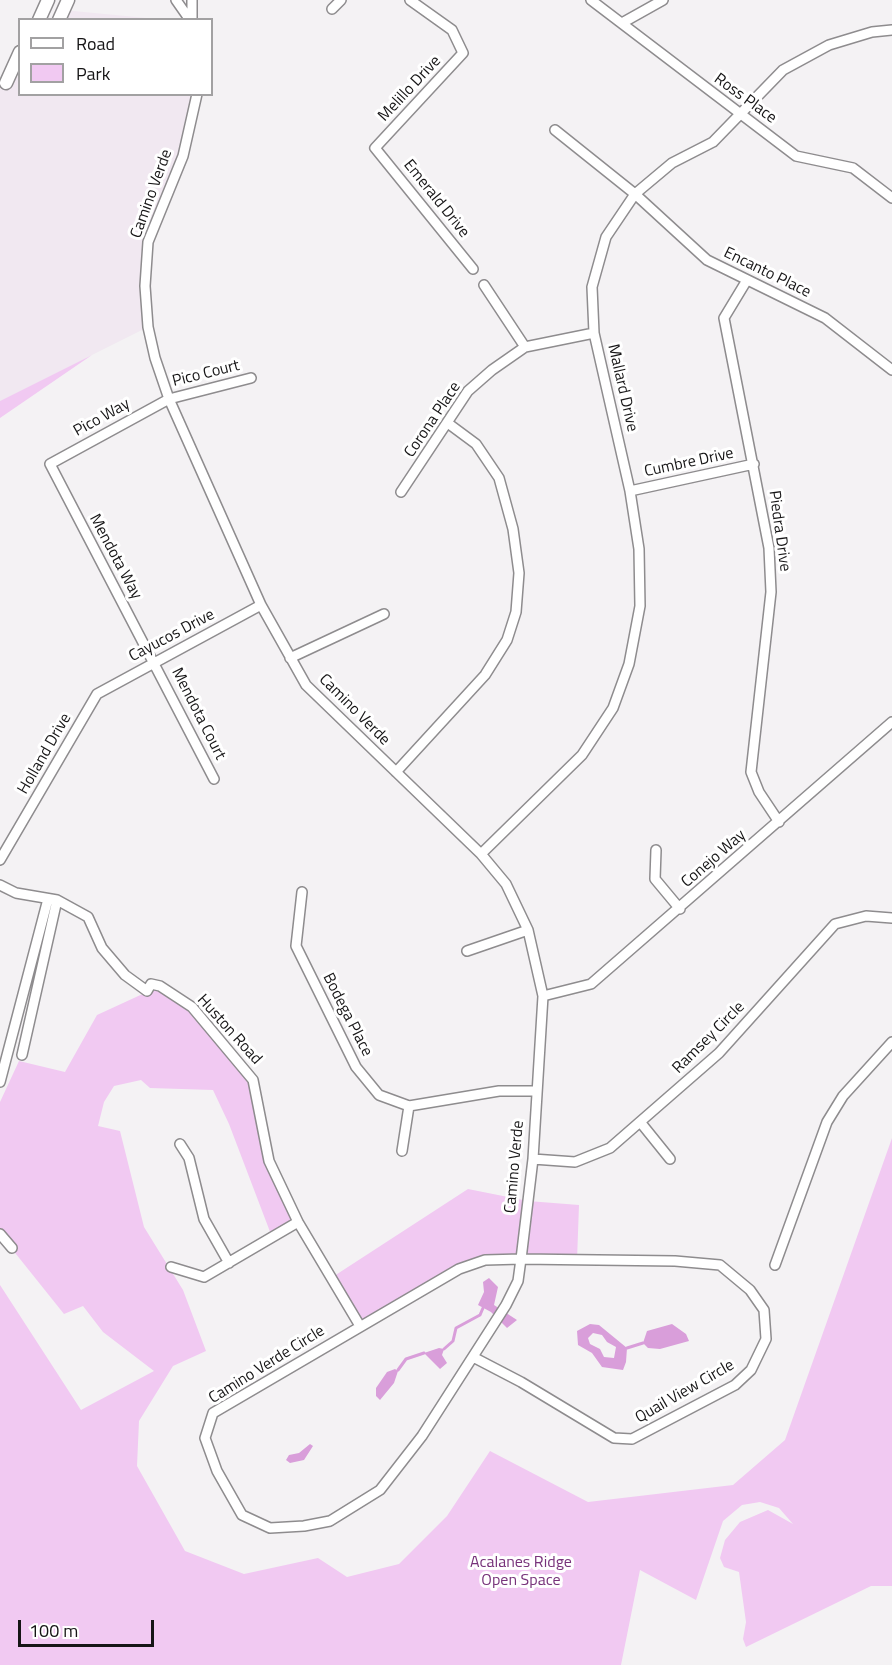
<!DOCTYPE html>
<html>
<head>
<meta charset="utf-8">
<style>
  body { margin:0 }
  #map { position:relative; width:892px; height:1665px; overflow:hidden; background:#f4f2f4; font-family:"Titillium Web",sans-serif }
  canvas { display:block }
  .legend { position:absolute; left:18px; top:18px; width:195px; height:78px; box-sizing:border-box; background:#fff; border:2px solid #a2a1a2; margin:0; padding:8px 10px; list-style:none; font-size:18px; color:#161516 }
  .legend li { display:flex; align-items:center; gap:12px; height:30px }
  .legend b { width:30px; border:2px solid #a2a1a2 }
  .scale { position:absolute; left:18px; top:1620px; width:136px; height:27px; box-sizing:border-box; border:3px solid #161516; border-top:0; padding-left:8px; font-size:18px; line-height:21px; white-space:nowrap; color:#161516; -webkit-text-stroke:4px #fff; paint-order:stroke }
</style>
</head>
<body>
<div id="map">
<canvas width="892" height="1665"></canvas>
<ul class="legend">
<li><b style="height:8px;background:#fff"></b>Road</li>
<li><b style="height:16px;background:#f1c9f2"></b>Park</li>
</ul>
<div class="scale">100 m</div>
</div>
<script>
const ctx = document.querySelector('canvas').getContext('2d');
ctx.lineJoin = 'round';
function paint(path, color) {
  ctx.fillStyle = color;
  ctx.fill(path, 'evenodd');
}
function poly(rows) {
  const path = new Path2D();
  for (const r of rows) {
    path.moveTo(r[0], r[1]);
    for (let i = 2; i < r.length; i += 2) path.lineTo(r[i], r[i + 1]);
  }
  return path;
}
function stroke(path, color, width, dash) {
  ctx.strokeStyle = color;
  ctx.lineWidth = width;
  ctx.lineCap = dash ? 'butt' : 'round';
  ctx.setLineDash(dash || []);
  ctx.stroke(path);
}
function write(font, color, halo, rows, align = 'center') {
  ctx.font = font + ' "Titillium Web",sans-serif';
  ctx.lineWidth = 6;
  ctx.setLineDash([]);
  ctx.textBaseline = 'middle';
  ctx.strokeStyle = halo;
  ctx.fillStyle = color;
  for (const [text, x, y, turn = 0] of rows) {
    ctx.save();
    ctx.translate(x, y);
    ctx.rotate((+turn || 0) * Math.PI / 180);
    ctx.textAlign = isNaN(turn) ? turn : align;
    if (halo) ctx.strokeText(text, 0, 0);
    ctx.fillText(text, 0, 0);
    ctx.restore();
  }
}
const built = poly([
  [63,10,157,19,59,20],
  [19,76,20,94,197,95,183,156,148,242,148,327,0,401,0,89]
]);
const green = poly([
  [92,355,0,418,0,401],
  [160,986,192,1007,253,1080,269,1161,298,1222,272,1237,229,1124,213,1090,150,1088,141,1080,114,1086,104,1102,98,1126,120,1131,144,1227,183,1290,206,1351,173,1366,139,1421,137,1466,185,1551,244,1574,318,1558,347,1577,399,1564,447,1516,490,1451,588,1502,733,1485,785,1440,892,1138,892,1586,871,1586,746,1647,743,1639,746,1622,739,1572,724,1567,720,1558,725,1540,740,1522,768,1510,793,1524,779,1508,760,1502,742,1505,723,1521,696,1600,640,1570,621,1665,0,1665,0,1285,81,1410,154,1371,103,1332,83,1306,64,1314,0,1234,0,1102,19,1061,65,1072,97,1015],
  [468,1189,528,1201,579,1205,577,1260,485,1260,458,1269,360,1326,331,1278]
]);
const water = poly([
  [489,1278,498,1287,494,1305,517,1320,507,1328,491,1312,478,1305,484,1292,483,1282],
  [590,1324,599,1325,627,1348,626,1362,623,1370,602,1367,592,1353,578,1345,577,1331],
  [593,1333,602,1335,607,1342,616,1347,614,1358,604,1357,600,1349,590,1344,588,1338],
  [672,1324,686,1334,689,1341,660,1349,648,1348,643,1343,647,1331],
  [439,1348,444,1349,442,1355,447,1363,440,1369,424,1353],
  [395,1369,398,1371,394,1383,380,1400,376,1396,376,1388,387,1372],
  [310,1444,313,1446,304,1460,290,1463,286,1460,289,1455,299,1453]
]);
const stream = poly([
  [627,1348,643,1343],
  [444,1349,453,1341,456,1328,480,1315,483,1308],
  [398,1370,406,1359,424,1353]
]);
const minor = poly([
  [176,0,190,20],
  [192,0,192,20],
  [410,0,452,30,463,53,375,148,473,269],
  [591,0,796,156,853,168,892,198],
  [332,9,341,0],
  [622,23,663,0],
  [197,94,183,156,148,242,145,286,148,327,155,358,169,399,261,605,306,685,481,854,506,884,528,930,543,996,533,1159,521,1259,518,1281,506,1305,422,1436,380,1490,330,1521,304,1526,270,1528,242,1515,217,1471,205,1438,213,1413,459,1269,485,1260,521,1259,675,1261,720,1265,750,1290,764,1310,766,1339,751,1370,735,1385,632,1439,614,1438,521,1382,473,1357],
  [555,130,635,194,707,260,825,318,892,370],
  [747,280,724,318,769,548,771,592,751,772,759,792,779,822],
  [484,285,525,347],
  [630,491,754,464],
  [401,492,468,391,492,370,525,347,594,333],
  [290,658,384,614],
  [396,772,485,675,507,640,516,612,519,573,513,529,499,478,476,444,449,424],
  [214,779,50,464,169,399,251,378],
  [656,850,655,879,680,909],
  [481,854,582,755,613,708,629,664,640,606,639,549,630,491,594,333,592,287,606,237,635,194,672,163,713,142,783,70,829,45,872,32,892,30],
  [0,860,97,694,261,605],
  [0,885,16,893,57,900,88,917,102,948,125,975,147,991,151,984,160,986,192,1007,253,1080,269,1161,298,1222,360,1326],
  [302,892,296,946,356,1067,379,1095,409,1106,499,1091,536,1091],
  [467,951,528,930],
  [543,996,591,984,892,722],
  [22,1055,57,900],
  [0,1082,48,899],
  [641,1123,670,1159],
  [180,1144,189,1158,204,1219,229,1263],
  [402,1151,409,1106],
  [533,1159,575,1162,610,1148,719,1053,835,924,866,916,892,918],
  [0,1234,12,1248],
  [775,1265,827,1122,843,1096,892,1042],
  [171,1267,204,1277,298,1222]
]);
const secondary = poly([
  [39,20,48,0],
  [59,20,68,0],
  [6,83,20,52]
]);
const streetNames = [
  ["Melillo Drive",410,89,-47],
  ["Ross Place",745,99,36],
  ["Camino Verde",152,194,-70],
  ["Emerald Drive",436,199,51],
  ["Encanto Place",767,273,26],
  ["Pico Court",206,374,-14],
  ["Mallard Drive",622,388,77],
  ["Pico Way",102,418,-29],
  ["Corona Place",433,420,-56],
  ["Cumbre Drive",689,463,-12],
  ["Piedra Drive",779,531,82],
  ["Mendota Way",115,557,62],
  ["Cayucos Drive",172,636,-28],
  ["Camino Verde",354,710,45],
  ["Mendota Court",198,714,63],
  ["Holland Drive",45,754,-60],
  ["Conejo Way",714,859,-41],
  ["Bodega Place",347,1015,63],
  ["Huston Road",229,1030,48],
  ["Ramsey Circle",709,1038,-45],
  ["Camino Verde",515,1167,-85],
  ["Camino Verde Circle",267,1365,-32],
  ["Quail View Circle",685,1392,-30]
];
const parkNames = [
  ["Acalanes Ridge",521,1563],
  ["Open Space",521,1581]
];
paint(built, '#f1e8f1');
paint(green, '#f1c9f2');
paint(water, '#d99eda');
stroke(stream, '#d99eda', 3);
stroke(minor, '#8e8c8e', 12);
stroke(secondary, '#8e8c8e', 15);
stroke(minor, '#fff', 9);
stroke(secondary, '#fff', 12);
write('16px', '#161516', '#fff', streetNames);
write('16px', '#77327a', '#fff', parkNames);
</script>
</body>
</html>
